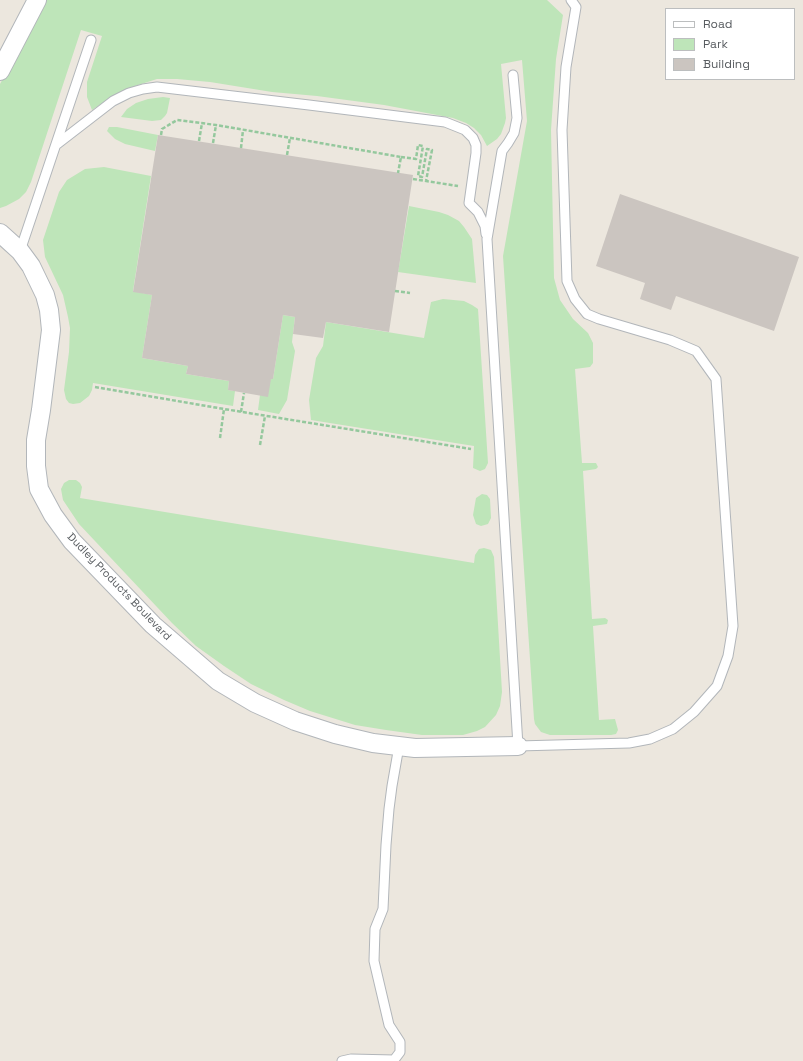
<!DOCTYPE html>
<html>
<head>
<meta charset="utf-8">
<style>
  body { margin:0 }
  #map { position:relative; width:803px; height:1061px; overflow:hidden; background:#ece7de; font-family:"Space Grotesk",sans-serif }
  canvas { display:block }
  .legend { position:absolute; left:665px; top:8px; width:130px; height:72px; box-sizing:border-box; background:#fff; border:1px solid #bcbebf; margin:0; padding:5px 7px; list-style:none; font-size:12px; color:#585c60 }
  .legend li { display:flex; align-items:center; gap:8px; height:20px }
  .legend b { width:20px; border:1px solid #bcbebf }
</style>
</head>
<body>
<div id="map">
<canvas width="803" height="1061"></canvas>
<ul class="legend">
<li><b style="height:5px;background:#fff"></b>Road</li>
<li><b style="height:11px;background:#bee5b9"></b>Park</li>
<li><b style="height:11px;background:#cbc5c0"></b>Building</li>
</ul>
</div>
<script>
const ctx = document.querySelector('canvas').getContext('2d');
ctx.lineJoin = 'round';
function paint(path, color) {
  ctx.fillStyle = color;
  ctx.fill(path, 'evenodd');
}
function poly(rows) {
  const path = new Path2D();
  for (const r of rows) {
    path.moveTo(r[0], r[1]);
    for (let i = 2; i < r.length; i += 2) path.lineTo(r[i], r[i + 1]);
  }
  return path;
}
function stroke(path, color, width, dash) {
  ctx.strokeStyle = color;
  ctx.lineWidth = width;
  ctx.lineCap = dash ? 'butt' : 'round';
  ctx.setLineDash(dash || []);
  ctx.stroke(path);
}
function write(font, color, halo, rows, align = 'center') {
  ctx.font = font + ' "Space Grotesk",sans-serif';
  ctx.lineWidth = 3.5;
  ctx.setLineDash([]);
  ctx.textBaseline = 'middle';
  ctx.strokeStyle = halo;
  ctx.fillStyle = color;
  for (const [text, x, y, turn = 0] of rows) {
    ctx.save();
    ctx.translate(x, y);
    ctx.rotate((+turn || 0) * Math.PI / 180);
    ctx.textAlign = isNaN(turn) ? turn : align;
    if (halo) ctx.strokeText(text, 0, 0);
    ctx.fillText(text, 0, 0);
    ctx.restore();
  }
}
const green = poly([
  [45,0,547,0,563,15,556,59,551,130,554,278,560,300,573,319,588,333,593,343,593,363,590,367,575,369,582,463,596,463,598,467,596,469,583,471,592,619,605,618,608,620,607,624,593,626,599,720,615,719,618,730,616,734,611,735,550,735,541,732,535,724,534,719,503,256,527,121,522,60,501,64,506,118,505,123,501,134,497,139,487,146,481,135,474,128,466,123,453,118,384,105,317,96,272,92,210,82,177,79,157,79,135,86,115,95,92,110,87,97,87,82,102,36,81,30,31,182,26,192,19,199,6,206,0,208,0,84],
  [163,97,170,98,167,113,165,116,161,120,152,121,121,117,127,109,136,103,148,99],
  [109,127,117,127,158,135,155,151,125,144,115,139,107,131],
  [104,167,151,176,133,291,152,295,142,358,188,366,186,374,229,381,228,390,235,391,233,406,93,383,92,390,89,396,80,403,73,404,69,403,66,399,64,390,69,352,70,328,68,317,63,295,45,257,43,240,59,192,67,180,85,169],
  [409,206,439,212,448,215,459,221,464,227,472,239,476,283,398,272],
  [443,299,464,301,472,305,478,309,488,463,485,469,480,471,473,468,474,446,311,420,309,400,316,358,323,346,326,322,424,338,431,302],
  [283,315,295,317,292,342,295,351,287,400,279,414,258,410,260,395,271,379,273,379],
  [69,480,76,480,80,483,82,487,80,498,474,563,475,555,479,549,484,548,491,550,494,557,502,692,500,706,496,715,485,727,477,731,463,735,422,735,386,730,355,725,310,711,284,700,251,684,224,666,196,646,172,623,79,524,63,500,61,489,64,483],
  [482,494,487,495,490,499,491,518,488,524,481,526,476,524,473,515,476,498]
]);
const building = poly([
  [158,135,413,175,389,332,326,322,323,338,293,334,295,317,283,315,273,379,271,379,268,397,228,390,229,381,186,374,188,366,142,358,152,295,133,292],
  [620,194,799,257,774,331,676,296,671,310,640,299,645,283,596,266]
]);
const path = poly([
  [161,135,162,129,177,120,216,125,401,157,398,173],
  [199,141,202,123],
  [213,143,216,125],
  [241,148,243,130],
  [287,155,290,138],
  [401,157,416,159,418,145,423,146,418,176,422,177,427,149,432,150,426,181],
  [413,179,458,186],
  [395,291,410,293],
  [95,387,224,409,471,449],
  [241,412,244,393],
  [220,438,224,409],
  [260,445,265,416]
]);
const service = poly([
  [513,75,517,118,514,133,508,143,502,151,487,239,518,746,629,743,650,739,673,729,694,712,717,686,728,656,733,626,716,379,696,351,670,340,599,319,587,314,575,299,567,281,562,130,566,67,576,7,571,0],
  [56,145,113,101,129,93,143,89,157,87,309,105,445,122,465,130,473,138,476,145,476,153,469,203,478,212,485,226,486,234],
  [20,251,91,40],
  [342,1061,351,1059,394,1060,400,1052,400,1042,389,1025,374,961,375,929,383,909,386,845,389,809,392,786,399,746]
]);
const minor = poly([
  [0,71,37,0],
  [0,233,20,251,31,266,45,295,49,310,51,330,41,410,36,440,36,466,39,489,53,515,72,541,153,625,218,681,255,703,295,721,335,734,373,743,415,748,518,746]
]);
const streetNames = [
  ["Dudley Products Boulevard",119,587,46]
];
paint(green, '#bee5b9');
paint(building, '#cbc5c0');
stroke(service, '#b2b6ba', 11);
stroke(minor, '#b2b6ba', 20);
stroke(path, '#94c89d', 2.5, [4, 2]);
stroke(service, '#fff', 9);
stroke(minor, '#fff', 18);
write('11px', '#585c60', '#fff', streetNames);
</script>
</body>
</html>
